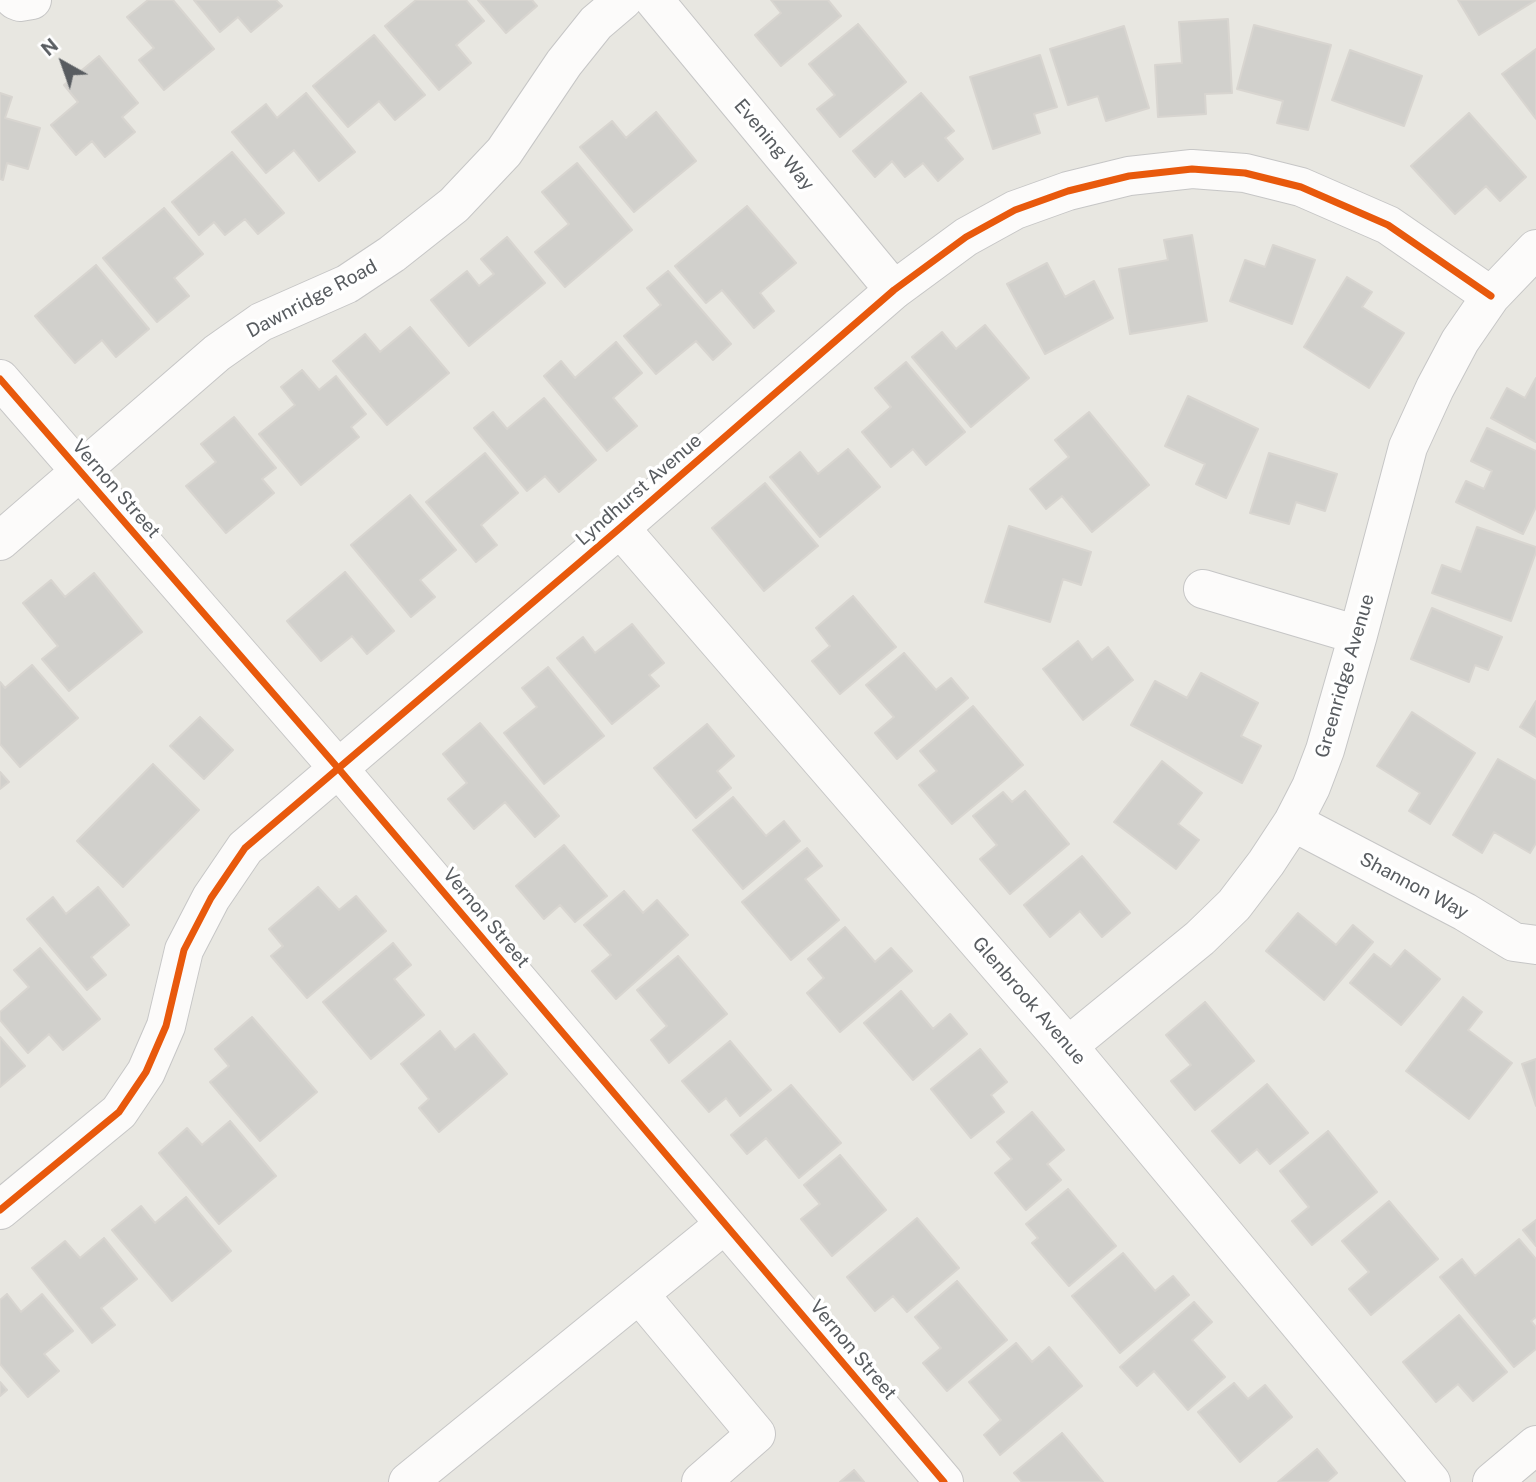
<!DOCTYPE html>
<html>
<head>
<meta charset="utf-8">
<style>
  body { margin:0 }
  #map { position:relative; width:1536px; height:1482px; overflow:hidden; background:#e8e7e1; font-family:"Public Sans",sans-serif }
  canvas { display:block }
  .north { position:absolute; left:28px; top:28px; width:70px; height:70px; -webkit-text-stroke:5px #fff; paint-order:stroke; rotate:320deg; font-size:19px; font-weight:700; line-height:28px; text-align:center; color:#585c60 }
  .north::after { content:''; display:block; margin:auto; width:24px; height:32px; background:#585c60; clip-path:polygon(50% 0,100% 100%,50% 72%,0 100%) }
</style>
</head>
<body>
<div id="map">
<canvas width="1536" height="1482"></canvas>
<div class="north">N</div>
</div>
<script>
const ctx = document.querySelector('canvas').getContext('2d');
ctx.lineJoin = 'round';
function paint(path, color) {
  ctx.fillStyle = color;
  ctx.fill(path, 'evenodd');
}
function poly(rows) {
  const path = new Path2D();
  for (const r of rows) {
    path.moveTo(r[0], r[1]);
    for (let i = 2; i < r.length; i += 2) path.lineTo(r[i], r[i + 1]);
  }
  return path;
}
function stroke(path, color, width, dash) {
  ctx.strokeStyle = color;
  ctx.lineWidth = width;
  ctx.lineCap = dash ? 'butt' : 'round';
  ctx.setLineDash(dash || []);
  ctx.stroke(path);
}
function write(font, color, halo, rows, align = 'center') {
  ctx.font = font + ' "Public Sans",sans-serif';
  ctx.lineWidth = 7;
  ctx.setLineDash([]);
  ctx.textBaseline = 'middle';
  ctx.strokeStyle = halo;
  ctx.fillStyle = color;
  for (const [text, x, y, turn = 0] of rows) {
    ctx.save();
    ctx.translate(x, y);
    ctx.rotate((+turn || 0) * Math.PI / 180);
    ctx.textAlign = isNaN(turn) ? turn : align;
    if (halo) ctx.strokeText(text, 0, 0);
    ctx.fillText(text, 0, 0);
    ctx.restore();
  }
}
const building = poly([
  [148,0,173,0,214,49,164,90,139,60,154,48,127,17,148,0],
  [194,0,276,0,282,6,251,32,238,17,220,32,194,0],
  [416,0,466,0,484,21,456,45,471,63,439,90,385,26,416,0],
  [478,0,532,0,537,6,506,33,478,0],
  [771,0,828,0,841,16,781,66,755,35,781,13,771,0],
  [1458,0,1536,0,1479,35,1458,0],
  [1228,19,1232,93,1205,94,1206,114,1158,117,1155,65,1182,63,1179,22,1228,19],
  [858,24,906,82,840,137,817,109,835,95,809,64,858,24],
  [1254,25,1331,45,1308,130,1277,123,1283,101,1237,89,1254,25],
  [1124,26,1149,108,1106,121,1098,96,1068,105,1050,49,1124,26],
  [374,35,425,95,395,120,379,101,348,127,313,86,374,35],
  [1536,49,1536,119,1502,74,1536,49],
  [1350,50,1422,76,1404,126,1332,100,1350,50],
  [1040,55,1057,107,1034,114,1040,133,993,149,970,77,1040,55],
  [99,56,138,103,122,117,135,132,105,157,92,141,76,155,51,125,78,102,64,85,99,56],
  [0,93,12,97,5,118,40,128,28,169,7,163,3,180,0,179,0,93],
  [306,93,355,152,319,181,294,150,266,173,232,132,266,104,277,118,306,93],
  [921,93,954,131,945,138,963,159,938,181,923,163,905,177,892,161,875,177,853,151,921,93],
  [656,112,696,161,634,212,580,147,612,121,626,138,656,112],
  [1469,113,1526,177,1500,201,1486,186,1455,214,1411,166,1469,113],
  [232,152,284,213,258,234,245,219,225,235,214,222,199,235,172,202,232,152],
  [577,163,632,230,565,287,535,252,569,224,542,192,577,163],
  [747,206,796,263,760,293,774,311,754,328,722,290,706,303,675,266,747,206],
  [164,208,203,254,174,278,189,296,157,322,103,258,164,208],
  [1192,235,1207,321,1130,334,1119,269,1168,260,1164,240,1192,235],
  [507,237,545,283,469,346,431,300,467,271,479,286,494,274,481,259,507,237],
  [1273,245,1315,260,1292,324,1230,301,1245,260,1265,267,1273,245],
  [1047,263,1065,297,1094,281,1113,318,1045,354,1007,284,1047,263],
  [96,265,149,329,116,357,102,340,75,363,35,316,96,265],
  [668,271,731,344,713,360,696,341,656,374,624,336,661,305,647,288,668,271],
  [1347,277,1372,292,1362,307,1404,333,1369,388,1304,347,1347,277],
  [985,325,1029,378,971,427,912,357,942,332,956,349,985,325],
  [410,327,449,373,387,425,333,361,365,334,380,352,410,327],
  [616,342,642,373,613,398,637,426,607,451,544,376,561,361,575,378,616,342],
  [906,362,965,432,926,465,913,449,891,467,862,432,891,407,875,388,906,362],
  [302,370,319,390,336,376,366,414,351,427,359,437,301,485,259,434,295,405,281,387,302,370],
  [1536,378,1536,442,1491,418,1507,388,1525,398,1536,378],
  [1188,396,1258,429,1226,498,1196,484,1205,464,1165,446,1188,396],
  [544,398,596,460,559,492,545,476,527,491,474,428,493,412,507,429,544,398],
  [1089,412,1149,485,1092,532,1062,496,1046,509,1030,489,1069,457,1055,440,1089,412],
  [234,417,276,468,262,479,274,493,226,533,186,486,216,462,201,444,234,417],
  [1487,428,1536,451,1536,507,1523,534,1456,502,1466,481,1484,489,1492,471,1471,461,1487,428],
  [848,449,880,487,820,537,770,477,800,452,818,474,848,449],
  [485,453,518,493,481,525,497,545,476,562,426,502,485,453],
  [1269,453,1337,474,1325,511,1296,502,1289,524,1250,513,1269,453],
  [765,483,818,546,764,591,712,528,765,483],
  [410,495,456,550,420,580,435,597,411,617,351,545,410,495],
  [1009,526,1091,552,1081,585,1063,579,1050,622,985,602,1009,526],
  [1477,527,1536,547,1536,552,1511,621,1432,593,1442,565,1461,572,1477,527],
  [345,572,394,631,367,654,352,636,321,661,287,621,345,572],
  [94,573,142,632,69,691,42,659,58,646,23,603,51,580,65,597,94,573],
  [853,596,896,647,840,694,812,661,830,646,816,628,853,596],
  [1432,608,1502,637,1488,670,1475,665,1469,682,1411,659,1432,608],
  [632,624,664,663,649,675,659,686,612,724,557,658,583,637,595,653,632,624],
  [1078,641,1092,660,1108,647,1133,680,1083,720,1043,669,1078,641],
  [904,653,936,690,951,678,968,698,897,759,875,733,894,717,866,685,904,653],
  [32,665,78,718,20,767,0,744,0,682,5,688,32,665],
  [548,667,604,736,544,784,504,733,537,707,522,688,548,667],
  [1201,673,1258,703,1241,736,1261,746,1242,783,1131,725,1155,681,1187,698,1201,673],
  [1536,701,1536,737,1520,727,1536,701],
  [973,706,1023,765,952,824,919,785,937,771,920,751,973,706],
  [1412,712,1475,753,1430,824,1409,811,1420,793,1377,766,1412,712],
  [200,717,233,750,204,779,170,746,200,717],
  [480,723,559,816,535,837,505,802,474,829,448,799,467,783,443,754,480,723],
  [707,724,734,756,717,771,731,788,696,818,654,768,707,724],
  [1498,759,1536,781,1536,843,1530,853,1494,832,1482,853,1453,835,1498,759],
  [1162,761,1202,793,1178,824,1199,840,1176,869,1114,822,1162,761],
  [153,764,199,810,123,887,77,841,153,764],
  [0,772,9,782,0,789,0,772],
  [1025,791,1069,844,1010,894,980,859,997,845,973,816,1003,792,1012,802,1025,791],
  [733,797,766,836,784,821,800,841,743,889,693,830,733,797],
  [564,845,607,896,575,922,560,905,544,919,516,886,564,845],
  [807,848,822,866,805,879,839,920,791,960,742,902,807,848],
  [1082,856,1130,913,1102,937,1080,911,1050,937,1024,905,1082,856],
  [98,887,129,925,91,957,106,975,87,990,27,919,53,897,66,914,98,887],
  [318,887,339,910,356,896,386,931,307,998,271,956,283,946,269,929,318,887],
  [624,891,643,913,657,900,688,935,616,999,592,971,611,955,584,925,624,891],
  [1298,913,1336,945,1353,925,1373,942,1324,1000,1266,951,1298,913],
  [845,927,875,962,891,948,912,971,840,1032,807,993,824,978,808,959,845,927],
  [393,943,411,965,394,979,424,1015,371,1059,323,1002,393,943],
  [40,948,100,1019,63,1050,49,1034,28,1053,0,1020,0,1012,29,987,14,970,40,948],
  [1405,950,1440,979,1401,1025,1350,983,1374,954,1391,967,1405,950],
  [678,956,727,1014,669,1063,651,1040,667,1026,637,990,678,956],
  [901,991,933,1029,950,1014,967,1034,913,1080,864,1023,901,991],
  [1463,997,1482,1012,1468,1030,1512,1063,1469,1119,1406,1071,1463,997],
  [1205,1002,1254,1061,1195,1110,1171,1081,1191,1065,1166,1035,1205,1002],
  [252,1017,317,1092,260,1141,210,1082,229,1066,215,1049,252,1017],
  [440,1031,455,1050,474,1034,507,1074,439,1132,419,1108,429,1099,401,1064,440,1031],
  [0,1037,25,1066,0,1087,0,1037],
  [730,1041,771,1090,740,1116,726,1098,709,1112,682,1081,730,1041],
  [980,1049,1007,1082,991,1095,1004,1112,971,1138,931,1089,980,1049],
  [1536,1059,1536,1106,1522,1064,1536,1059],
  [1267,1084,1308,1133,1270,1164,1257,1149,1240,1163,1212,1131,1267,1084],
  [791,1085,841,1143,799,1178,766,1138,747,1154,731,1135,791,1085],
  [1032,1112,1064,1150,1047,1164,1061,1180,1026,1210,995,1173,1012,1159,997,1142,1032,1112],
  [230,1121,276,1176,219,1224,159,1153,187,1128,202,1145,230,1121],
  [1328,1131,1377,1192,1312,1245,1292,1221,1309,1207,1280,1171,1328,1131],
  [840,1155,886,1210,832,1256,801,1219,820,1204,804,1185,840,1155],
  [1068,1189,1116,1246,1069,1286,1032,1243,1038,1238,1026,1224,1068,1189],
  [186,1197,231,1251,172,1301,112,1230,141,1206,155,1223,186,1197],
  [1389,1201,1438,1259,1371,1315,1349,1289,1369,1272,1342,1241,1389,1201],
  [917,1218,959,1268,907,1312,893,1296,875,1311,847,1277,917,1218],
  [1536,1220,1536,1246,1523,1230,1536,1220],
  [104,1238,137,1279,101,1308,115,1325,92,1343,32,1268,65,1241,80,1258,104,1238],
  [1519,1239,1536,1259,1536,1317,1531,1321,1536,1327,1536,1349,1514,1367,1440,1277,1462,1259,1475,1276,1519,1239],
  [1123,1253,1155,1291,1173,1276,1189,1295,1120,1353,1072,1296,1123,1253],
  [957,1281,1007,1340,947,1391,923,1363,941,1348,915,1317,957,1281],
  [7,1294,21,1312,42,1294,73,1331,44,1354,59,1371,28,1397,0,1364,0,1300,7,1294],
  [1194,1302,1212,1322,1192,1340,1225,1377,1188,1410,1154,1371,1137,1386,1120,1367,1194,1302],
  [1459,1315,1507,1372,1473,1401,1458,1384,1436,1402,1403,1362,1459,1315],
  [1016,1343,1032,1362,1049,1347,1082,1386,1000,1455,984,1435,1001,1420,969,1382,1016,1343],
  [0,1382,7,1390,0,1396,0,1382],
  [1234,1383,1248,1399,1265,1385,1292,1417,1240,1462,1198,1412,1234,1383],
  [1062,1433,1103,1482,1022,1482,1014,1473,1062,1433],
  [1317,1449,1337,1473,1327,1482,1278,1482,1317,1449],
  [854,1470,864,1482,840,1482,854,1470]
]);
const minor = poly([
  [15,0,20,2,32,0],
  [654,0,894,290],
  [0,379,338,768,944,1482],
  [620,528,1068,1046,1431,1482],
  [0,541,217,353,261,322,347,284,392,254,454,205,504,152,564,63,596,23,623,0],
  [1203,589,1358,635],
  [1293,822,1465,912,1514,942,1536,945],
  [1068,1046,1200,938,1234,905,1266,863,1293,822,1311,787,1325,750,1358,635,1408,447,1435,388,1460,341,1491,296,1536,249],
  [0,1210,119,1112,146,1072,166,1026,184,950,211,898,245,848,620,528,894,290,966,237,1015,210,1068,191,1129,176,1192,169,1245,173,1301,187,1388,225,1491,296],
  [639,1294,756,1434,701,1482],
  [408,1482,725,1224],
  [1492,1482,1536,1445]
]);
const cycleway = poly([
  [0,379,338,768,944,1482],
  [0,1210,119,1112,146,1072,166,1026,184,950,211,898,245,848,620,528,894,290,966,237,1015,210,1068,191,1129,176,1192,169,1245,173,1301,187,1388,225,1491,296]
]);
const streetNames = [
  ["Evening Way",774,145,50],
  ["Dawnridge Road",312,299,-28],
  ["Vernon Street",116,489,49],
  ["Lyndhurst Avenue",639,490,-41],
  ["Greenridge Avenue",1345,676,-74],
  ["Shannon Way",1414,886,28],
  ["Vernon Street",486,918,50],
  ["Glenbrook Avenue",1029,1001,49],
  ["Vernon Street",853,1350,50]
];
paint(building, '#d1d0cc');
stroke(building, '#d8d5d0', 2);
stroke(minor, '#c6c6c6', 40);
stroke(minor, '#fcfbfa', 38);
stroke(cycleway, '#e8590c', 7);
write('19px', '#585c60', '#fff', streetNames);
</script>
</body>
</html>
